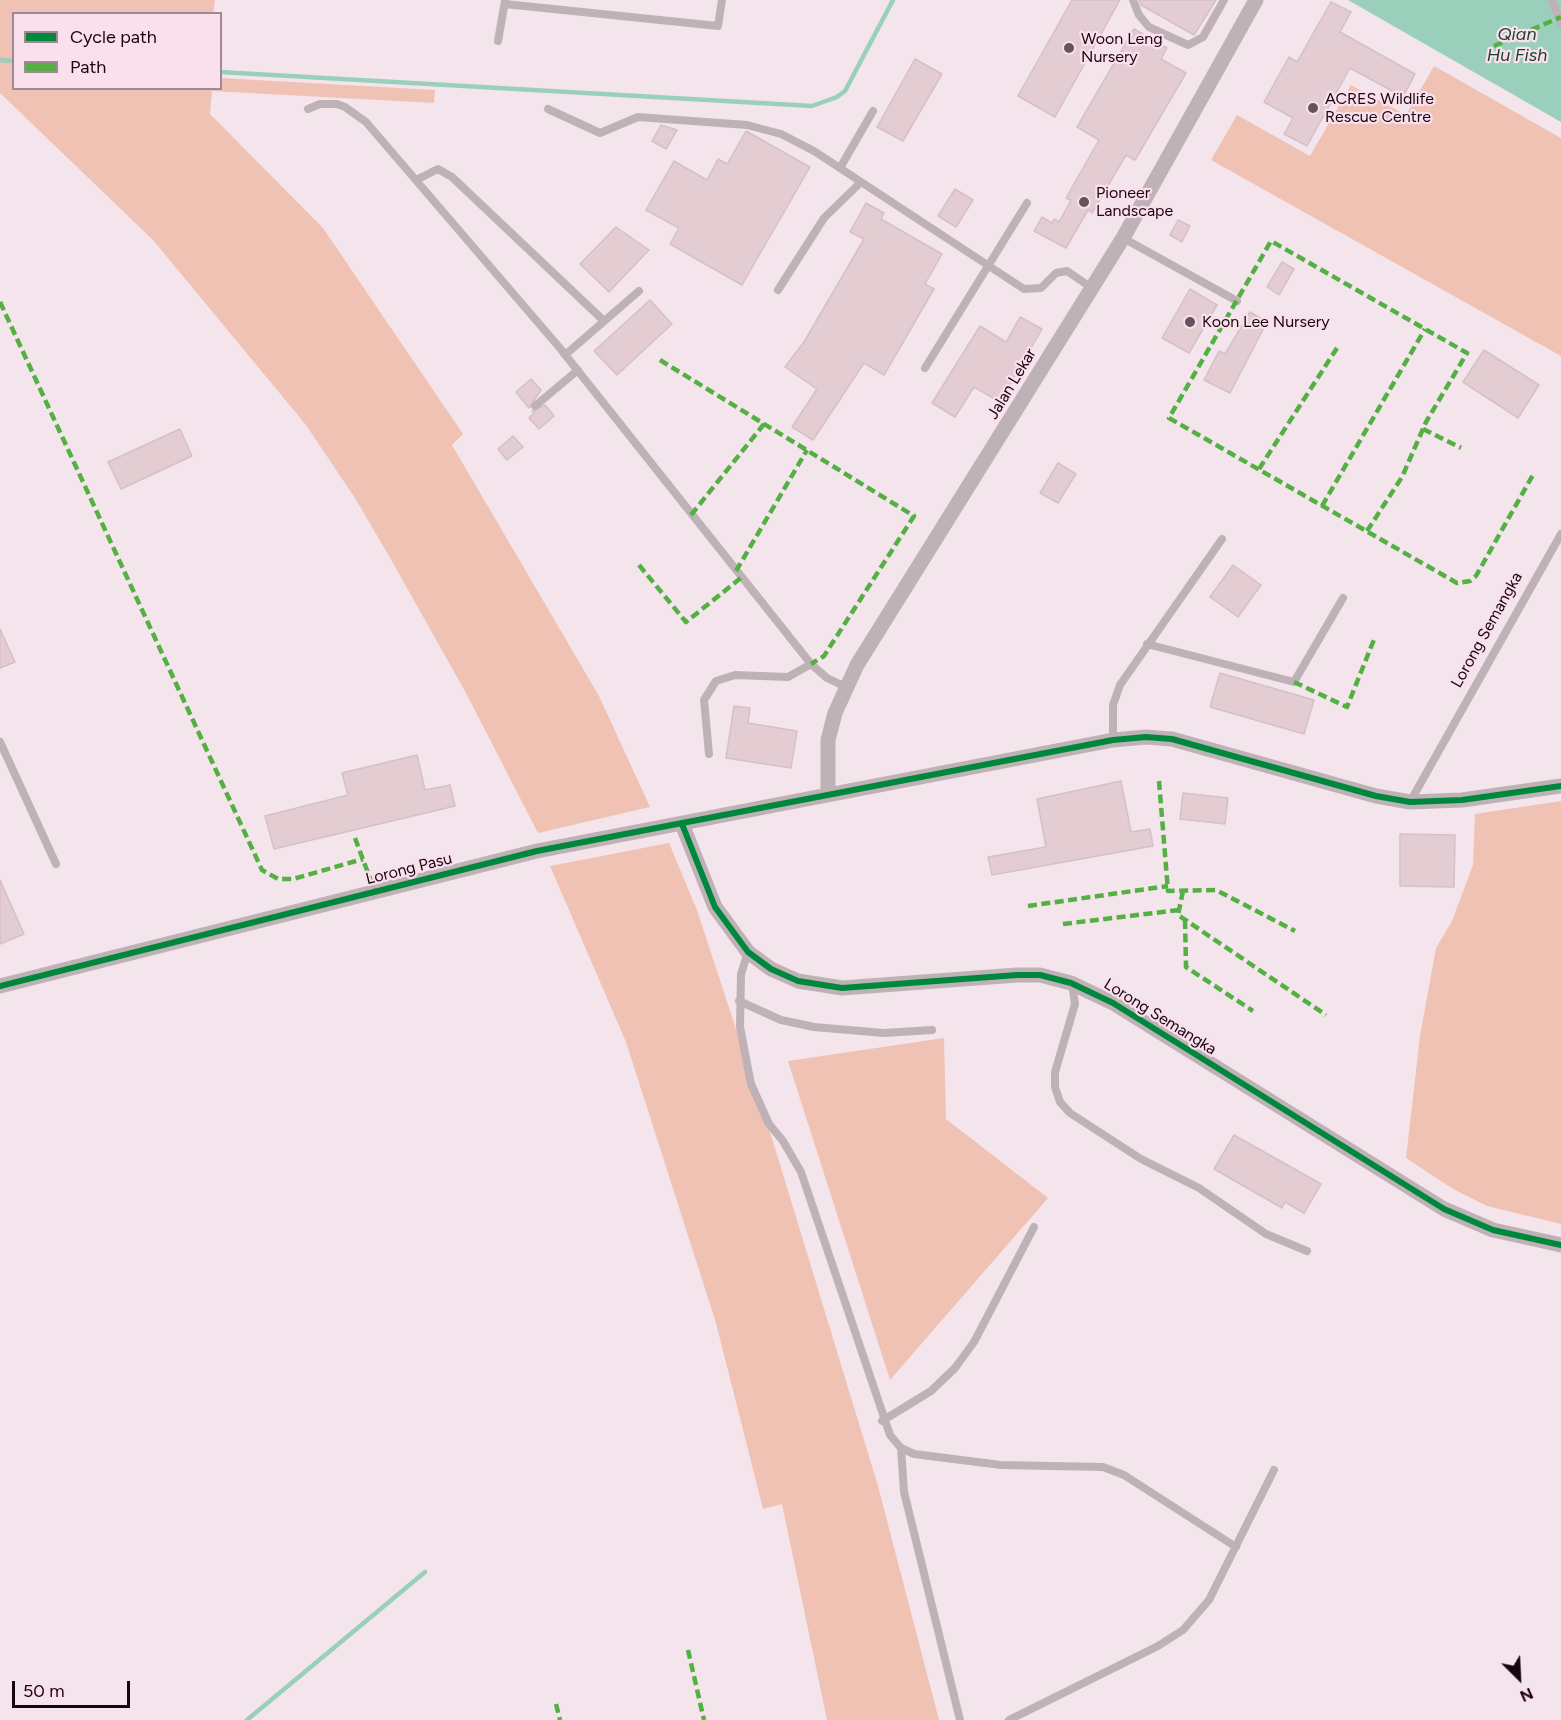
<!DOCTYPE html>
<html>
<head>
<meta charset="utf-8">
<style>
  body { margin:0 }
  #map { position:relative; width:1561px; height:1720px; overflow:hidden; background:#f4e5ec; font-family:Figtree,sans-serif }
  canvas { display:block }
  .legend { position:absolute; left:12px; top:12px; width:210px; height:78px; box-sizing:border-box; background:#fadfec; border:2px solid #a08894; margin:0; padding:8px 10px; list-style:none; font-size:18px; color:#190510 }
  .legend li { display:flex; align-items:center; gap:12px; height:30px }
  .legend b { width:30px; border:2px solid #a08894 }
  .north { position:absolute; left:1489px; top:1648px; width:60px; height:60px; -webkit-text-stroke:4px #fadfec; paint-order:stroke; rotate:156deg; font-size:16px; font-weight:700; line-height:24px; text-align:center; color:#190510 }
  .north::after { content:''; display:block; margin:auto; width:21px; height:27px; background:#190510; clip-path:polygon(50% 0,100% 100%,50% 72%,0 100%) }
  .scale { position:absolute; left:12px; top:1681px; width:118px; height:27px; box-sizing:border-box; border:3px solid #190510; border-top:0; padding-left:8px; font-size:18px; line-height:21px; white-space:nowrap; color:#190510; -webkit-text-stroke:4px #fadfec; paint-order:stroke }
</style>
</head>
<body>
<div id="map">
<canvas width="1561" height="1720"></canvas>
<ul class="legend">
<li><b style="height:8px;background:#00873e"></b>Cycle path</li>
<li><b style="height:8px;background:#55b044"></b>Path</li>
</ul>
<div class="north">N</div>
<div class="scale">50 m</div>
</div>
<script>
const ctx = document.querySelector('canvas').getContext('2d');
ctx.lineJoin = 'round';
function paint(path, color) {
  ctx.fillStyle = color;
  ctx.fill(path, 'evenodd');
}
function poly(rows) {
  const path = new Path2D();
  for (const r of rows) {
    path.moveTo(r[0], r[1]);
    for (let i = 2; i < r.length; i += 2) path.lineTo(r[i], r[i + 1]);
  }
  return path;
}
function stroke(path, color, width, dash) {
  ctx.strokeStyle = color;
  ctx.lineWidth = width;
  ctx.lineCap = dash ? 'butt' : 'round';
  ctx.setLineDash(dash || []);
  ctx.stroke(path);
}
function write(font, color, halo, rows, align = 'center') {
  ctx.font = font + ' Figtree,sans-serif';
  ctx.lineWidth = 4.5;
  ctx.setLineDash([]);
  ctx.textBaseline = 'middle';
  ctx.strokeStyle = halo;
  ctx.fillStyle = color;
  for (const [text, x, y, turn = 0] of rows) {
    ctx.save();
    ctx.translate(x, y);
    ctx.rotate((+turn || 0) * Math.PI / 180);
    ctx.textAlign = isNaN(turn) ? turn : align;
    if (halo) ctx.strokeText(text, 0, 0);
    ctx.fillText(text, 0, 0);
    ctx.restore();
  }
}
const forest = poly([
  [0,0,215,0,213,13,14,14,14,88,220,88,221,78,435,90,434,103,212,91,210,114,323,228,463,434,452,445,599,696,650,807,538,833,467,695,393,563,355,498,306,425,153,240,0,93],
  [1434,66,1561,138,1561,356,1211,160,1237,115,1310,156,1351,85,1406,115],
  [1561,801,1561,1224,1487,1206,1453,1189,1406,1158,1420,1036,1436,948,1452,921,1473,865,1475,814],
  [669,843,697,910,775,1148,878,1486,939,1720,827,1720,782,1504,763,1509,716,1323,626,1042,550,866],
  [944,1038,946,1119,1048,1198,890,1380,788,1061]
]);
const water = poly([
  [1348,0,1561,0,1561,122]
]);
const stream = poly([
  [0,60,14,61],
  [220,72,812,106,837,97,845,91,893,0],
  [247,1720,425,1572]
]);
const building = poly([
  [1072,0,1120,0,1055,117,1018,96,1072,0],
  [1139,0,1216,0,1194,35,1141,5,1139,0],
  [1331,2,1351,12,1340,32,1415,74,1403,97,1350,68,1307,146,1284,134,1293,118,1264,102,1289,57,1297,62,1331,2],
  [1134,29,1167,48,1161,59,1186,73,1135,160,1126,155,1092,213,1088,210,1066,248,1034,231,1042,217,1052,223,1054,219,1059,222,1071,200,1066,198,1099,140,1077,127,1134,29],
  [915,59,942,74,903,141,877,127,915,59],
  [661,125,677,130,666,149,652,141,661,125],
  [746,131,810,167,742,285,670,244,679,228,646,210,674,161,707,180,718,159,727,164,746,131],
  [955,189,973,200,956,227,938,216,955,189],
  [866,203,884,213,881,219,942,254,925,284,934,289,884,375,864,363,813,440,792,427,817,389,785,367,804,342,864,239,850,232,866,203],
  [1178,220,1190,226,1182,242,1170,235,1178,220],
  [616,227,649,250,609,292,580,264,616,227],
  [1282,262,1294,269,1279,295,1267,287,1282,262],
  [1190,289,1217,305,1189,353,1162,338,1190,289],
  [650,300,672,324,617,375,594,351,650,300],
  [1250,312,1267,322,1230,393,1204,380,1219,351,1225,354,1250,312],
  [1020,317,1042,329,1000,402,974,387,955,417,932,403,980,326,1006,342,1020,317],
  [1484,350,1539,385,1518,418,1463,382,1484,350],
  [531,379,541,390,529,408,516,392,531,379],
  [545,405,554,416,539,429,529,418,534,413,532,411,545,405],
  [180,429,192,456,121,489,108,462,180,429],
  [513,436,523,447,507,460,498,449,513,436],
  [1058,463,1076,474,1058,503,1040,493,1058,463],
  [1233,565,1261,585,1238,617,1210,597,1233,565],
  [0,629,15,662,0,668,0,629],
  [1220,673,1314,700,1304,734,1210,707,1220,673],
  [734,706,750,708,748,723,797,731,791,768,726,758,734,706],
  [417,755,425,790,450,785,455,806,274,849,265,816,348,795,342,773,417,755],
  [1121,781,1131,832,1150,829,1153,846,992,875,988,857,1046,847,1037,799,1121,781],
  [1183,793,1228,798,1225,824,1180,819,1183,793],
  [1400,834,1455,835,1454,887,1400,886,1400,834],
  [0,880,24,934,0,944,0,880],
  [1234,1135,1321,1184,1304,1213,1285,1202,1282,1208,1214,1169,1234,1135]
]);
const lane = poly([
  [1133,0,1139,15,1149,27,1188,45,1203,37,1224,0],
  [1552,0,1561,23],
  [505,4,718,26,722,0],
  [498,41,505,1],
  [308,109,320,104,337,104,345,107,366,122,559,347,811,664,827,678,846,687],
  [548,109,600,133,638,117,747,125,781,134,814,151,1024,289,1041,288,1056,273,1067,271,1092,288],
  [840,168,873,111],
  [416,180,438,169,452,177,604,321],
  [1123,238,1237,301],
  [778,290,824,218,861,182],
  [565,355,639,291],
  [925,368,1027,203],
  [535,406,578,370],
  [1147,644,1294,682,1343,598],
  [1113,740,1113,705,1120,685,1222,539],
  [0,742,56,864],
  [709,754,704,700,716,681,735,675,788,677,811,664],
  [1410,802,1561,534],
  [748,952,741,974,740,1027,751,1084,769,1124,783,1141,801,1172,890,1435,901,1448,914,1454,1001,1465,1103,1467,1124,1475,1236,1547],
  [1072,984,1075,1004,1055,1072,1055,1087,1060,1102,1070,1113,1141,1159,1199,1188,1266,1234,1307,1251],
  [739,1001,781,1020,814,1027,884,1033,932,1030],
  [882,1421,931,1391,955,1368,974,1342,1034,1227],
  [901,1448,904,1492,960,1720],
  [1009,1720,1158,1646,1183,1630,1209,1600,1274,1470]
]);
const street = poly([
  [828,795,828,740,835,713,857,665,1123,238,1256,0],
  [682,824,715,907,748,952,771,969,798,981,842,988,1017,975,1040,975,1071,983,1113,1003,1444,1209,1493,1230,1561,1245],
  [0,986,537,851,1113,740,1146,737,1172,739,1376,796,1410,802,1462,800,1561,786]
]);
const quiet = poly([
  [1494,46,1561,17],
  [0,302,262,870,278,879,293,879,363,859],
  [660,360,914,516,824,656,811,664],
  [1423,429,1461,448],
  [1259,469,1337,348],
  [1322,506,1425,329],
  [691,515,764,424],
  [1367,531,1402,477,1426,422,1467,353,1271,241,1169,418,1457,583,1470,581,1476,576,1534,473],
  [639,565,686,622,742,577],
  [736,571,807,450],
  [1294,682,1347,707,1375,637],
  [1159,781,1168,891,1216,890,1295,931],
  [355,838,375,892],
  [1183,891,1178,915,1326,1015],
  [1028,906,1168,886],
  [1185,920,1186,967,1253,1011],
  [1063,924,1179,910],
  [688,1650,704,1720],
  [556,1704,560,1720]
]);
const cycleway = poly([
  [682,824,715,907,748,952,771,969,798,981,842,988,1017,975,1040,975,1071,983,1113,1003,1444,1209,1493,1230,1561,1245],
  [0,986,537,851,1113,740,1146,737,1172,739,1376,796,1410,802,1462,800,1561,786]
]);
const markers = [
  [1069,48,6,"#66535d"],
  [1313,108,6,"#66535d"],
  [1084,202,6,"#66535d"],
  [1190,322,6,"#66535d"]
];
const poiNames = [
  ["Woon Leng",1081,39],
  ["Nursery",1081,57],
  ["ACRES Wildlife",1325,99],
  ["Rescue Centre",1325,117],
  ["Pioneer",1096,193],
  ["Landscape",1096,211],
  ["Koon Lee Nursery",1202,322]
];
const streetNames = [
  ["Jalan Lekar",1012,384,-59],
  ["Lorong Semangka",1487,630,-61],
  ["Lorong Pasu",409,869,-14],
  ["Lorong Semangka",1160,1017,32]
];
const waterNames = [
  ["Qian",1517,35],
  ["Hu Fish",1517,56]
];
paint(forest, '#efc2b3');
paint(water, '#9acfbb');
stroke(stream, '#9acfbb', 4.5);
paint(building, '#e3cdd3');
stroke(building, '#d4c0c6', 1.5);
stroke(lane, '#beb2b7', 8);
stroke(street, '#beb2b7', 15);
stroke(quiet, '#55b044', 4.5, [9, 4.5]);
stroke(cycleway, '#00873e', 6);
for (const [x, y, r, color] of markers) {
  const dot = new Path2D();
  dot.arc(x, y, r, 0, 2 * Math.PI);
  ctx.fillStyle = color;
  ctx.fill(dot);
  stroke(dot, '#fadfec', 2);
}
write('16px', '#190510', '#fadfec', poiNames, 'left');
write('16px', '#190510', '#fadfec', streetNames);
write('italic 18px', '#1c4133', '#fadfec', waterNames);
</script>
</body>
</html>
